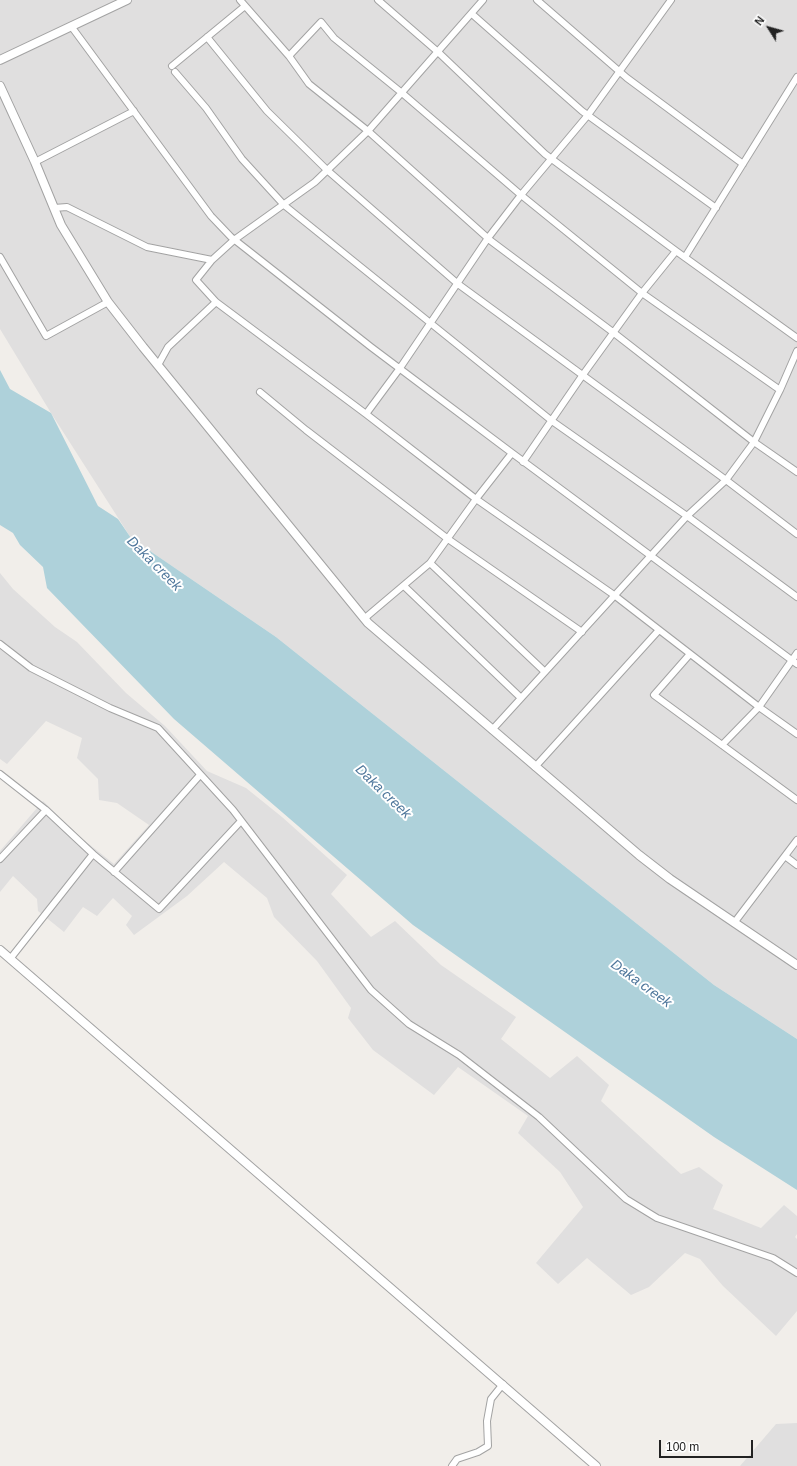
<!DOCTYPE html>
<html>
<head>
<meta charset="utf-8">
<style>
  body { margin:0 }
  #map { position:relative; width:797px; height:1466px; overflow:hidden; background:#f1eeea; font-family:Helvetica,sans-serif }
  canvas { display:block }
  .north { position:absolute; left:749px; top:8px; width:40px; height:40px; -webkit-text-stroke:3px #fff; paint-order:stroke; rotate:307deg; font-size:11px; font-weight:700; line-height:16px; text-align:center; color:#222 }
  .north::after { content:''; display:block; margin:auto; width:14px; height:18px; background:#222; clip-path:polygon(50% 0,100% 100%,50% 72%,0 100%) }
  .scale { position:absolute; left:659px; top:1440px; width:94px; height:18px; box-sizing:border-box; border:2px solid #222; border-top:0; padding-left:5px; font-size:12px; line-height:14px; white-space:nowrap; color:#222; -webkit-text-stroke:3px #fff; paint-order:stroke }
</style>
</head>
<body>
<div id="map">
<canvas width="797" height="1466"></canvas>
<div class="north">N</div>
<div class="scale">100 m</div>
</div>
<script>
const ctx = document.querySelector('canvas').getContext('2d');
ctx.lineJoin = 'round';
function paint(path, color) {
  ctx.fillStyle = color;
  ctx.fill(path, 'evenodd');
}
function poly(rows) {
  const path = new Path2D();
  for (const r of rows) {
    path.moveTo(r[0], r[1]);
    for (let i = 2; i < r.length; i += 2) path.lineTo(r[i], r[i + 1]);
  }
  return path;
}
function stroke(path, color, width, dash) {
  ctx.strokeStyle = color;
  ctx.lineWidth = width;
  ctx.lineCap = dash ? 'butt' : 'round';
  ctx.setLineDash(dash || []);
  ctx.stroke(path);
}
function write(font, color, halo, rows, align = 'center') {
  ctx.font = font + ' Helvetica,sans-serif';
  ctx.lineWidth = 4;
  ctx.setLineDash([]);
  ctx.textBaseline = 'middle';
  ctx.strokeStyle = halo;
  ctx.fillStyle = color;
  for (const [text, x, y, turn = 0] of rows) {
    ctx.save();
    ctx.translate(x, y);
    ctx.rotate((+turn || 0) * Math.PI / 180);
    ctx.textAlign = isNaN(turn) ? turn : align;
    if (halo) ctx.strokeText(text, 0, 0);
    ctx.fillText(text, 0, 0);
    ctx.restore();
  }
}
const residential = poly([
  [0,0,797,0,797,1039,714,985,276,637,131,538,51,413,0,329],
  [0,573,13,589,55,627,77,642,126,693,165,726,207,771,246,788,282,817,347,875,331,894,371,937,395,921,441,965,516,1017,501,1039,550,1078,577,1056,609,1085,601,1101,681,1174,699,1167,723,1185,713,1209,761,1228,784,1205,797,1216,797,1234,795,1237,797,1239,797,1311,776,1336,723,1286,700,1259,685,1253,649,1287,631,1295,587,1258,558,1284,536,1263,583,1207,560,1172,518,1133,528,1116,458,1067,434,1095,373,1050,348,1018,351,1008,317,961,274,917,267,898,224,862,187,896,134,935,126,925,132,916,113,898,97,916,83,907,64,932,38,911,37,899,13,876,0,892,0,851,43,801,80,837,114,864,149,825,117,803,99,800,98,779,77,758,82,738,46,721,7,764,0,759],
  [797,1423,797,1466,740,1466,776,1424]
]);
const water = poly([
  [0,370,10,389,51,413,98,506,118,519,131,538,276,637,714,985,797,1039,797,1190,714,1137,413,925,174,719,47,588,43,567,20,545,13,533,0,525]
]);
const minor = poly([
  [240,0,289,56,309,84,368,131,491,241,614,333,754,442,797,472],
  [378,0,438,52,545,154,676,251,797,338],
  [537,0,627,78,743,164],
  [472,14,582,111,716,208],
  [71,26,211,216,231,237,371,347,512,453,797,664],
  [207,37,267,111,327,170,458,284,726,480,797,534],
  [289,56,321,22,334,38,402,93,521,195,642,293,780,390],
  [172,66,245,6],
  [175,72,206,108,242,159,284,205,552,421,687,516,797,597],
  [35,162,134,111],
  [54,208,67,207,147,247,212,260,234,240,315,182,368,131,483,0],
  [0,257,46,336,108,302],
  [685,257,797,77],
  [212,260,196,280,216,302,366,414,476,499,614,595,759,707,797,734],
  [158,365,168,347,216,302],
  [260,392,306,430,448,539,582,632],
  [366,414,400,368,488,238,521,195,588,115,671,0],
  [523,462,582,376,642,293,676,251],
  [430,563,545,672],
  [404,586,521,698],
  [365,618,430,563,476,499,512,453],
  [0,644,31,668,110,708,158,728,233,810,371,990,409,1024,459,1055,539,1117,626,1199,657,1218,773,1258,797,1273],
  [690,654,654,695,797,800],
  [492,730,687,516,726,480,754,442,780,390,797,351],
  [722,745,759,707,797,653],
  [535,767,659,630],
  [0,774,46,810,93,854,159,909,241,821],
  [785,856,797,865],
  [0,859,46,810],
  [114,872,200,775],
  [734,923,797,840],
  [10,959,93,854],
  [452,1466,457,1459,478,1452,488,1446,487,1421,491,1399,503,1384]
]);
const tertiary = poly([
  [0,60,127,0],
  [0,86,35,162,61,225,108,302,143,347,368,623,639,855,670,879,797,965],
  [0,950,596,1466]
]);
const waterNames = [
  ["Daka creek",154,564,45],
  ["Daka creek",383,792,44],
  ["Daka creek",641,984,36]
];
paint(residential, '#e0dfdf');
paint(water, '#aed1da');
stroke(minor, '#a3a3a3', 8);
stroke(tertiary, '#a3a3a3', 10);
stroke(minor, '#fff', 6);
stroke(tertiary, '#fff', 8);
write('italic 14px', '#4e769b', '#fff', waterNames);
</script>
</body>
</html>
